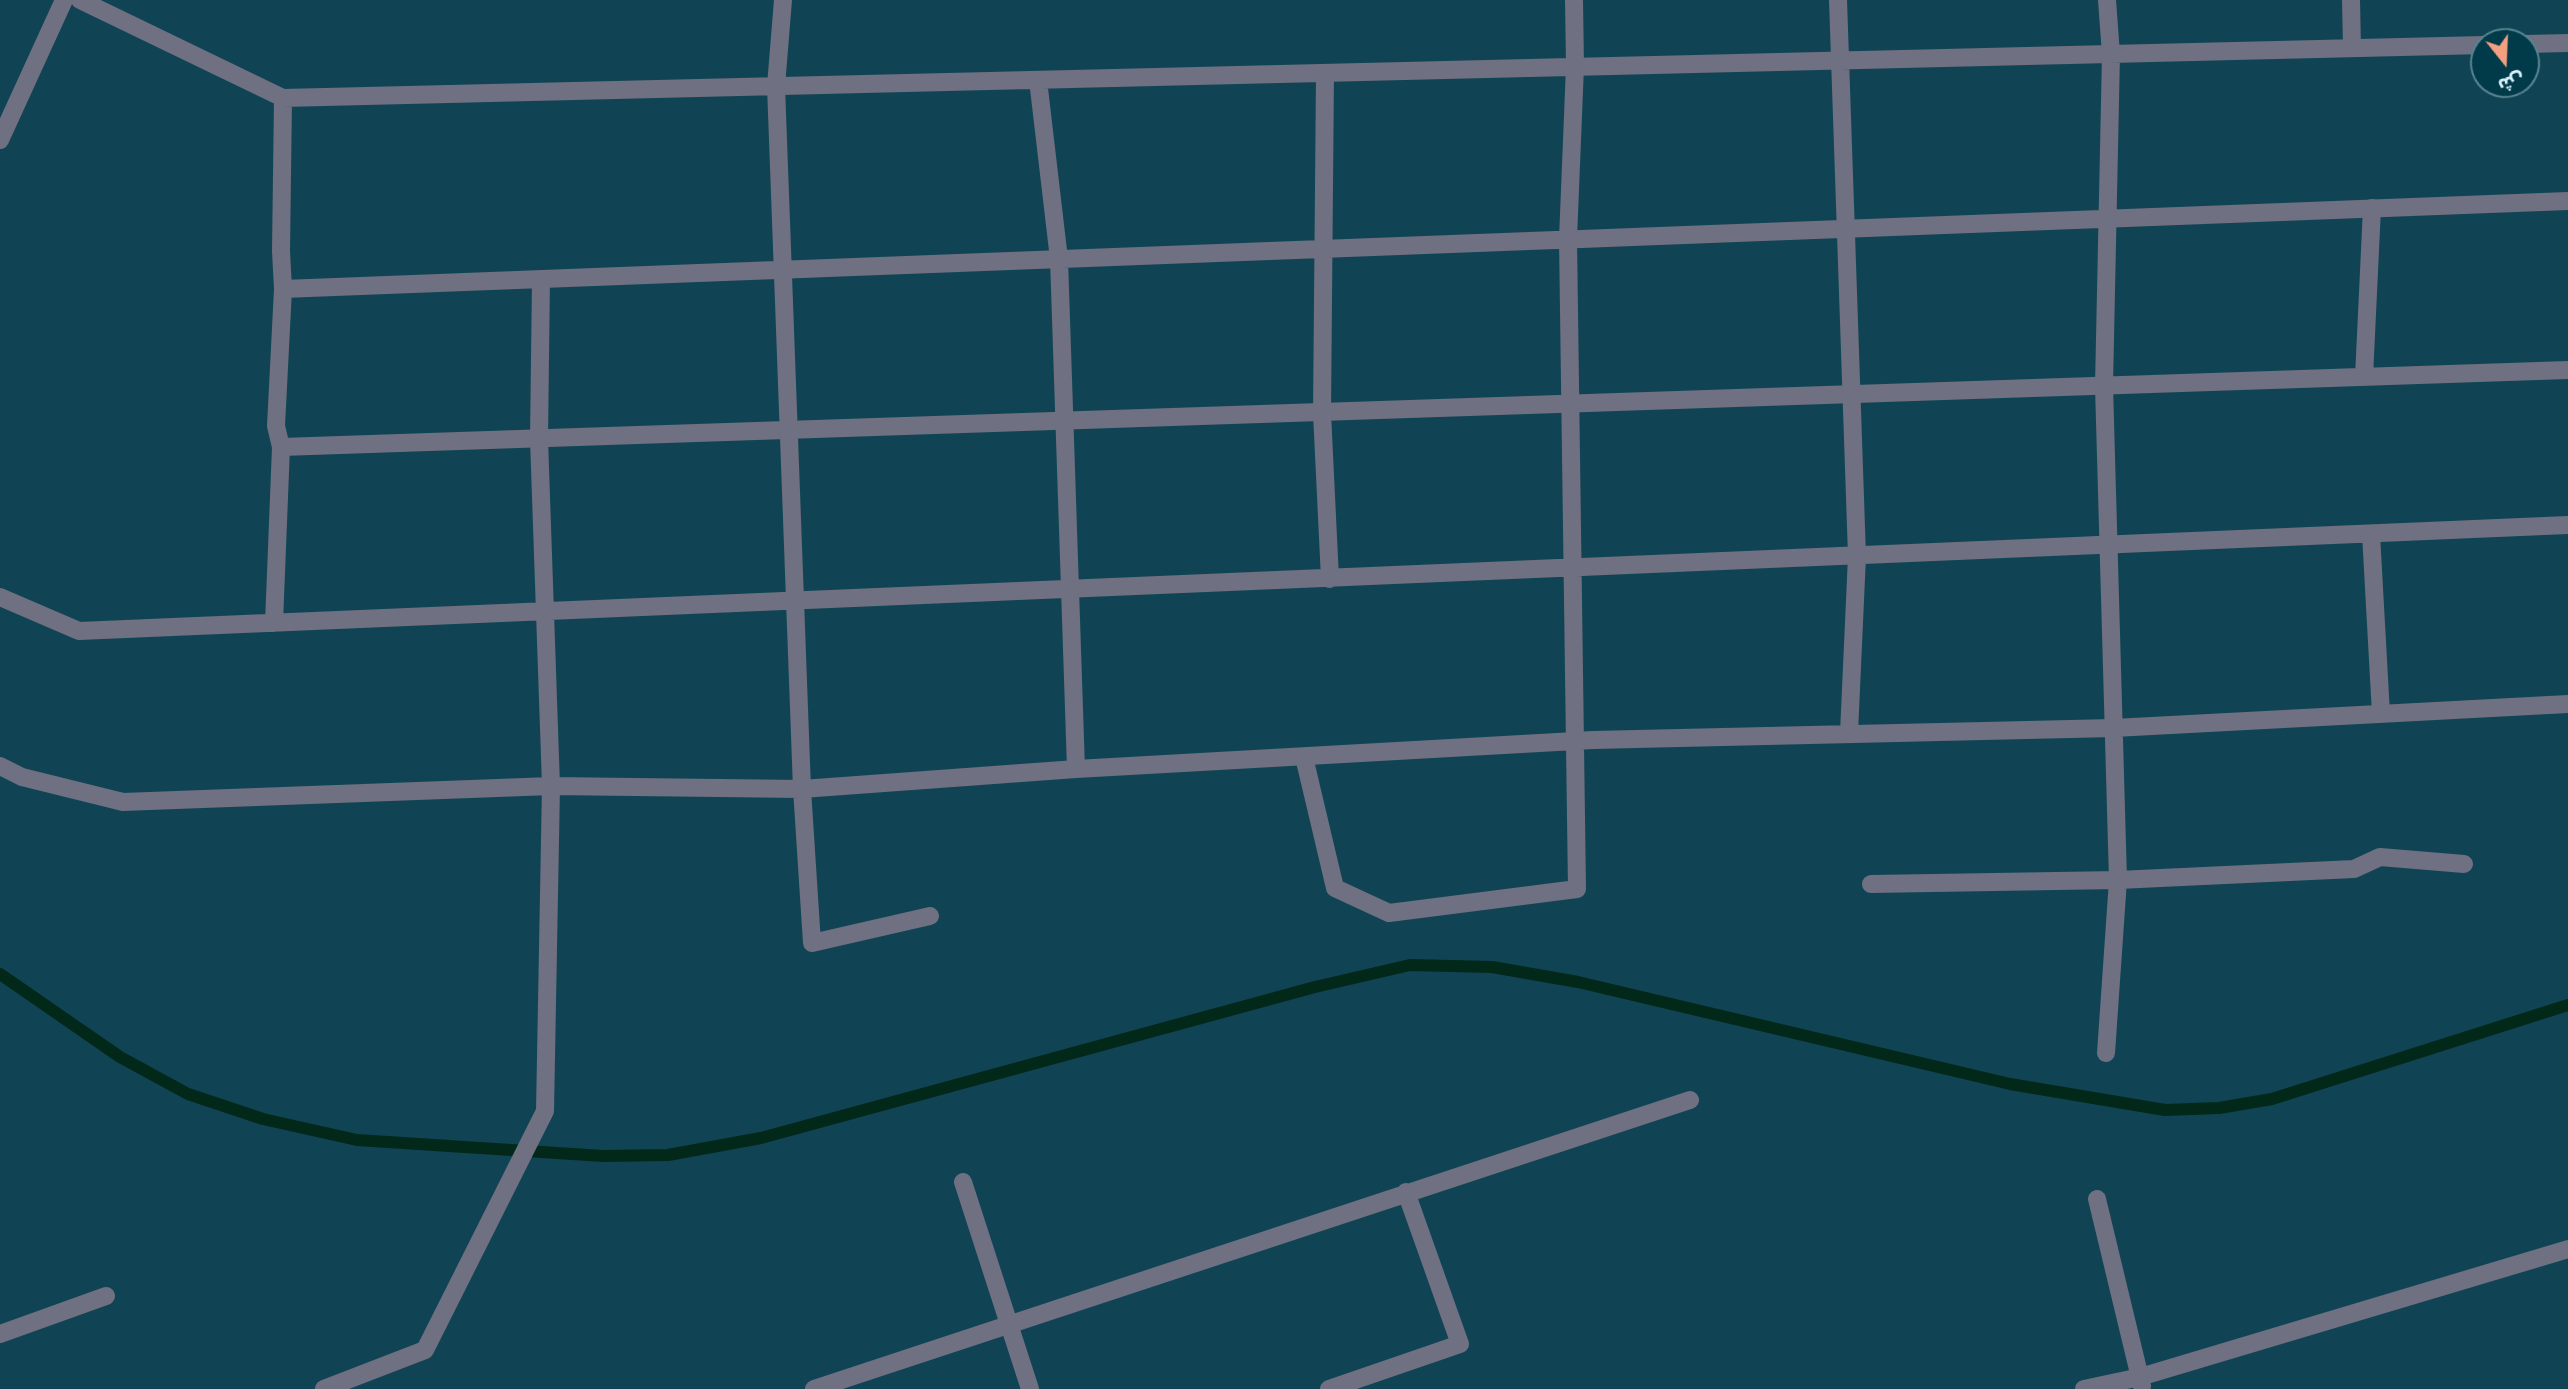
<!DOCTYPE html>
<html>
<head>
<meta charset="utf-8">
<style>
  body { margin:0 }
  #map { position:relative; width:2568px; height:1389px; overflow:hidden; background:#104454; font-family:"Alegreya Sans","Noto Sans Arabic",sans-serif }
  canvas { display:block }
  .north { position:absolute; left:2470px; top:28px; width:70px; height:70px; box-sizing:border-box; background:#013a49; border:2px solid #578491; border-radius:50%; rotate:162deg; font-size:19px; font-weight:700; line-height:28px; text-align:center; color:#d9f2fc }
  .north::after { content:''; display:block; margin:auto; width:24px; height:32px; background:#f2a07f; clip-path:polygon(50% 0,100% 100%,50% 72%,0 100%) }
</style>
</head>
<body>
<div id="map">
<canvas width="2568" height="1389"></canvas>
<div class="north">ش</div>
</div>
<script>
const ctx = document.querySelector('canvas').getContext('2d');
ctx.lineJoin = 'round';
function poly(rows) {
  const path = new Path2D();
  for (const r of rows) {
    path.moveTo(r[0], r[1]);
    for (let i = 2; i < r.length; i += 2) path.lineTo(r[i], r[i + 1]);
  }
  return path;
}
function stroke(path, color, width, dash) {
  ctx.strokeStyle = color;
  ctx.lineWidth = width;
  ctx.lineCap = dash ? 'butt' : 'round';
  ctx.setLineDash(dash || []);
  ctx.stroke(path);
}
const stream = poly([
  [0,974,120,1057,188,1094,263,1119,357,1140,603,1156,668,1155,761,1138,1315,987,1410,965,1492,967,1578,982,2010,1084,2165,1110,2219,1108,2272,1099,2568,1005]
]);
const service = poly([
  [0,140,64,0],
  [2364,377,2372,208],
  [281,447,2568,370]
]);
const minor = poly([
  [80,0,283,98,2484,45],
  [783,0,776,86,802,789,812,943,930,916],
  [1838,0,1857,556,1849,733],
  [2351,0,2352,48],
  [2526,44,2568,43],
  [1325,73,1322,413,1330,579],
  [1038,80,1059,259,1076,769],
  [283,289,2568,201],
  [2371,534,2381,714],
  [0,597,79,631,2568,525],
  [274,623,281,447,276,426,283,289,281,251,283,98],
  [1304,757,1335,888,1389,913,1577,889,1568,239,1575,66,1574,0],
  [0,766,22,777,123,802,551,786,802,789,1076,769,1593,740,2114,728,2568,704],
  [1871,884,2118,880,2354,869,2380,857,2464,864],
  [2106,1053,2118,880,2104,386,2111,54,2107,0],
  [963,1182,1030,1389],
  [2097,1199,2142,1386],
  [0,1334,106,1296],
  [324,1389,425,1350,545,1111,551,786,539,439,541,279],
  [814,1389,1690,1100],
  [1329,1389,1460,1344,1406,1192],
  [2084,1389,2140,1377,2568,1249]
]);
stroke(stream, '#022819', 12);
stroke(service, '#6f7081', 18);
stroke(minor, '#6f7081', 18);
</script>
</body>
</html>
